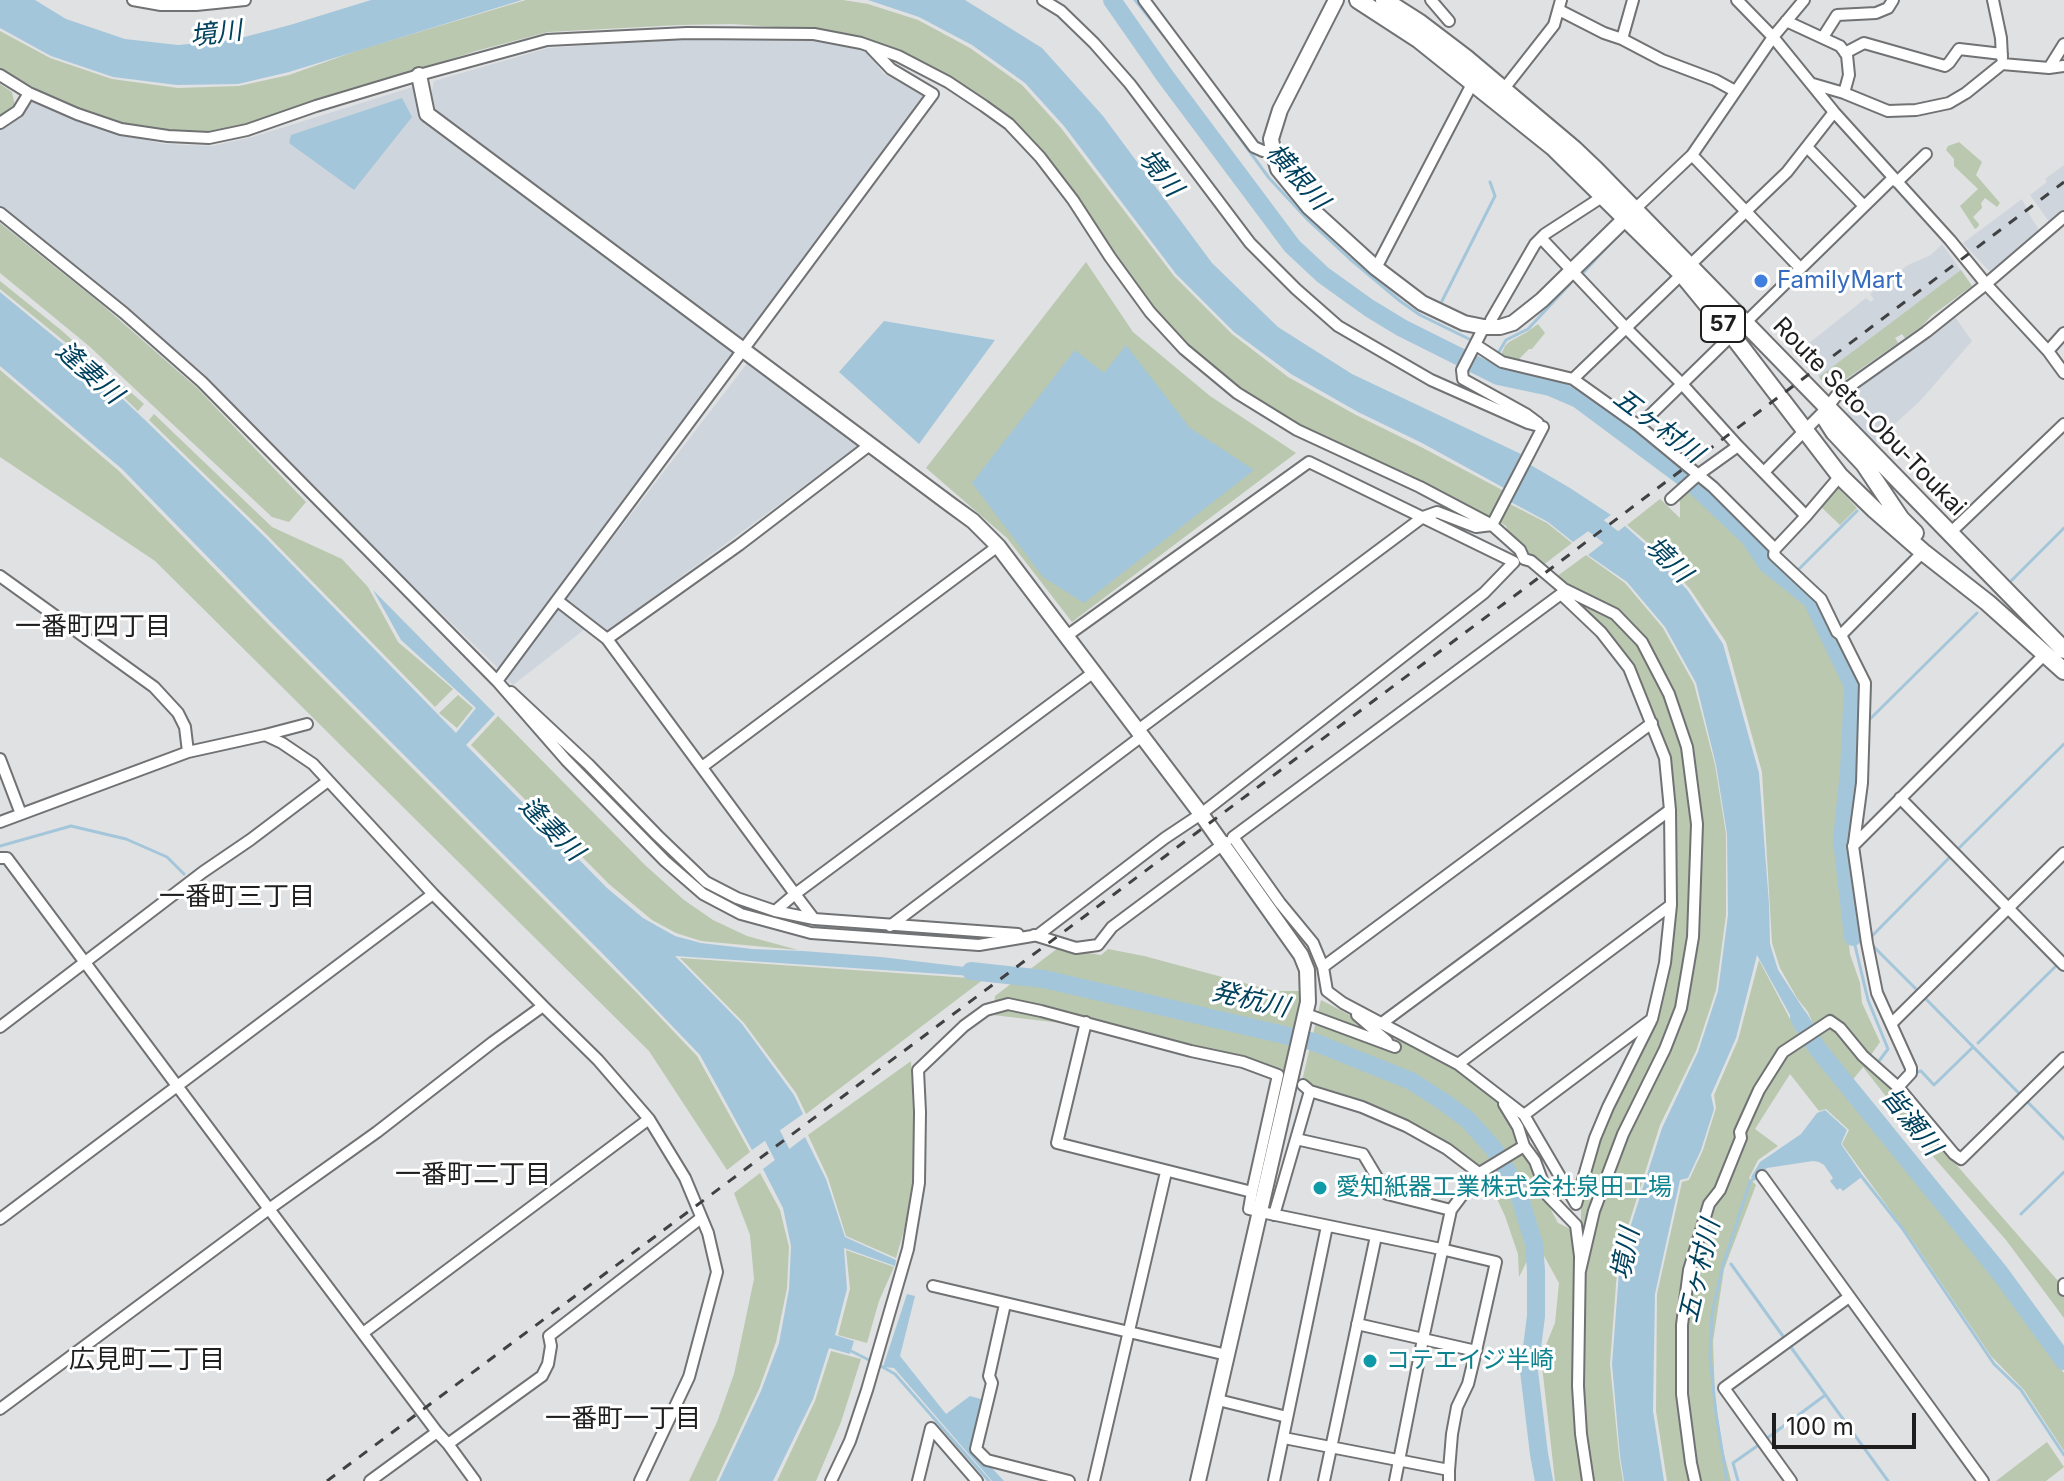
<!DOCTYPE html>
<html>
<head>
<meta charset="utf-8">
<style>
  body { margin:0 }
  #map { position:relative; width:2064px; height:1481px; overflow:hidden; background:#e0e1e3; font-family:Inter,sans-serif }
  canvas { display:block }
  .scale { position:absolute; left:1772px; top:1413px; width:144px; height:36px; box-sizing:border-box; border:4px solid #1e1e1f; border-top:0; padding-left:10px; font-size:24px; line-height:28px; white-space:nowrap; color:#1e1e1f; -webkit-text-stroke:6px #fff; paint-order:stroke }
</style>
</head>
<body>
<div id="map">
<canvas width="2064" height="1481"></canvas>
<div class="scale">100 m</div>
</div>
<script>
const ctx = document.querySelector('canvas').getContext('2d');
ctx.lineJoin = 'round';
function paint(path, color) {
  ctx.fillStyle = color;
  ctx.fill(path, 'evenodd');
}
function poly(rows) {
  const path = new Path2D();
  for (const r of rows) {
    path.moveTo(r[0], r[1]);
    for (let i = 2; i < r.length; i += 2) path.lineTo(r[i], r[i + 1]);
  }
  return path;
}
function stroke(path, color, width, dash) {
  ctx.strokeStyle = color;
  ctx.lineWidth = width;
  ctx.lineCap = dash ? 'butt' : 'round';
  ctx.setLineDash(dash || []);
  ctx.stroke(path);
}
function write(font, color, halo, rows, align = 'center') {
  ctx.font = font + ' Inter,"Noto Sans JP",sans-serif';
  ctx.lineWidth = 6;
  ctx.setLineDash([]);
  ctx.textBaseline = 'middle';
  ctx.strokeStyle = halo;
  ctx.fillStyle = color;
  for (const [text, x, y, turn = 0] of rows) {
    ctx.save();
    ctx.translate(x, y);
    ctx.rotate((+turn || 0) * Math.PI / 180);
    ctx.textAlign = isNaN(turn) ? turn : align;
    if (halo) ctx.strokeText(text, 0, 0);
    ctx.fillText(text, 0, 0);
    ctx.restore();
  }
}
const built = poly([
  [685,39,815,40,866,51,884,74,925,96,742,341,433,113,430,100,434,81,548,48],
  [416,86,421,120,429,123,734,351,498,668,358,533,204,374,128,308,0,206,0,129,23,114,33,100,77,120,120,134,164,144,212,146,252,137],
  [2064,165,2064,210,2050,223,2030,195,2047,182,2045,179],
  [2022,199,2032,219,2040,231,1991,273,1963,243],
  [1942,244,1972,286,1931,316,1922,326,1905,338,1902,334,1895,338,1898,343,1830,390,1799,351,1866,298,1871,302,1874,299,1870,294,1908,265,1931,255],
  [1955,317,1972,341,1921,400,1874,443,1848,416,1848,406,1843,400,1871,376],
  [749,361,861,444,606,632,594,622,513,685,505,678]
]);
const green = poly([
  [526,0,843,0,868,4,918,20,970,48,1022,85,1061,128,1174,276,1232,334,1288,377,1356,415,1421,447,1504,491,1491,518,1406,474,1303,428,1240,389,1188,345,1152,307,1058,171,1020,128,962,87,858,39,804,29,733,24,679,25,548,32,476,51,257,122,220,131,182,134,137,127,61,103,0,68,0,31,50,58,112,79,178,88,239,86,289,75,359,50],
  [0,84,12,92,15,106,0,116],
  [1959,142,1982,162,1976,175,2000,203,1997,207,1985,198,1981,203,1982,208,1973,217,1979,224,1978,227,1975,229,1960,206,1978,189,1954,166,1954,159,1946,150,1948,146],
  [0,223,100,303,197,388,306,502,289,522,272,517,89,346,0,273],
  [1086,262,1133,332,1210,396,1296,453,1072,622,1007,538,926,468],
  [1961,270,1972,286,1931,316,1922,326,1905,338,1902,334,1895,338,1898,343,1830,390,1819,377],
  [0,281,61,330,144,404,138,411,75,350,0,289],
  [1538,324,1545,333,1532,349,1529,349,1520,358,1519,363,1500,357,1505,346,1509,342,1527,332],
  [0,370,119,471,269,625,636,992,697,1056,750,1152,727,1170,649,1051,155,561,0,457],
  [154,414,272,527,342,559,368,587,398,642,453,689,435,707,266,534,149,420],
  [1836,486,1857,508,1840,525,1819,505],
  [1686,489,1748,541,1764,567,1808,602,1848,687,1846,772,1837,840,1850,954,1860,983,1862,1003,1880,1042,1866,1062,1895,1089,1953,1161,2059,1282,2059,1288,2064,1296,2064,1318,2006,1240,1930,1153,1863,1067,1851,1082,1817,1034,1808,1012,1797,998,1780,968,1772,943,1762,772,1726,642,1690,589,1655,549,1627,525,1660,499,1680,518,1680,494],
  [1508,503,1547,523,1572,543,1542,566,1510,537,1506,526,1498,521],
  [1586,555,1625,583,1663,628,1694,684,1715,765,1726,834,1726,915,1716,990,1696,1051,1660,1125,1618,1258,1610,1364,1619,1456,1623,1481,1555,1481,1541,1357,1555,1323,1559,1283,1543,1254,1525,1193,1509,1160,1524,1151,1532,1163,1544,1197,1558,1223,1581,1234,1581,1208,1600,1137,1654,1023,1670,960,1668,758,1654,715,1633,668,1570,596,1556,577],
  [458,695,473,708,457,728,439,713],
  [498,716,646,866,684,900,713,920,747,936,798,950,701,941,676,933,652,920,609,884,471,745],
  [1058,948,1101,955,1108,949,1144,956,1274,991,1299,991,1300,1008,1283,1073,1243,1059,1078,1025,993,1015,995,996],
  [680,958,984,979,806,1114,796,1093,744,1023],
  [1759,960,1799,1036,1791,1052,1805,1043,1973,1250,2064,1373,2064,1451,2024,1390,1991,1356,1914,1243,1842,1144,1849,1130,1826,1109,1819,1111,1790,1074,1755,1129,1778,1146,1758,1160,1749,1178,1756,1185,1724,1269,1713,1341,1715,1398,1723,1450,1731,1481,1667,1481,1656,1411,1657,1294,1682,1182,1689,1180,1703,1150,1716,1108,1714,1095,1738,1040],
  [1321,1000,1357,1019,1380,1026,1456,1067,1496,1098,1513,1126,1518,1144,1479,1169,1420,1129,1369,1103,1302,1081],
  [911,1061,914,1132,912,1182,906,1223,896,1258,846,1236,828,1178,808,1135],
  [1499,1166,1518,1210,1531,1253,1519,1277,1518,1254,1505,1216,1486,1175],
  [760,1173,780,1210,789,1247,787,1288,776,1342,759,1389,716,1481,689,1481,717,1422,734,1374,754,1279,750,1235,734,1193],
  [846,1250,894,1267,879,1301,867,1343,838,1335,850,1289],
  [831,1351,861,1359,841,1422,816,1481,777,1481,815,1401],
  [2047,1442,2064,1467,2046,1481,1996,1481]
]);
const water = poly([
  [0,0,35,0,66,19,125,39,178,45,233,40,290,25,371,0,522,0,289,72,238,84,177,85,113,77,51,56,0,28],
  [868,0,965,0,1042,48,1103,116,1212,263,1278,327,1352,374,1521,454,1504,488,1422,443,1358,412,1291,374,1234,332,1176,274,1064,126,1025,83,972,45,919,17],
  [402,98,412,117,354,190,289,143,291,135],
  [0,292,74,353,145,420,266,538,456,733,476,708,401,640,373,590,495,714,466,745,607,888,643,918,675,936,701,943,752,949,803,951,881,957,998,971,987,977,675,956,742,1024,794,1095,803,1114,752,1150,700,1055,605,956,270,621,122,469,0,366],
  [884,321,995,340,919,444,839,372],
  [1126,345,1190,428,1254,470,1084,603,1043,577,972,483,1075,350,1104,373],
  [1529,464,1570,488,1611,515,1573,542,1548,522,1509,501],
  [1625,526,1654,552,1688,591,1723,644,1759,773,1769,904,1770,944,1778,970,1806,1013,1812,1027,1801,1035,1757,955,1736,1038,1711,1095,1714,1109,1701,1150,1688,1178,1680,1180,1655,1294,1653,1411,1664,1481,1624,1481,1620,1456,1612,1364,1620,1259,1662,1128,1698,1052,1718,991,1728,915,1727,834,1716,765,1696,683,1665,627,1627,582,1588,555],
  [1825,1110,1847,1130,1841,1144,1863,1176,1843,1191,1840,1188,1837,1190,1830,1181,1833,1178,1824,1165,1819,1162,1813,1161,1767,1168,1754,1181,1751,1177,1760,1162,1801,1134,1817,1113],
  [805,1137,826,1179,845,1237,896,1260,895,1266,844,1248,847,1289,835,1335,854,1341,850,1354,829,1348,813,1399,773,1481,719,1481,761,1391,779,1343,789,1289,791,1246,783,1208,763,1169],
  [907,1294,915,1296,900,1356,946,1414,970,1396,981,1399,986,1407,977,1452,1004,1481,992,1481,894,1368,883,1367]
]);
const stream = poly([
  [1135,0,1164,36],
  [1179,55,1269,178,1308,220,1350,259,1400,301,1420,315,1469,339],
  [1584,272,1606,248],
  [1442,301,1495,196,1490,182],
  [1497,355,1506,340,1528,329,1570,284],
  [1799,569,1857,511],
  [2011,581,2064,528],
  [1851,719,1859,720],
  [1869,720,1977,613],
  [0,846,71,826,126,839,167,857,184,874],
  [1958,849,2064,744],
  [1871,937,1950,857],
  [1863,940,1853,937,1868,1000,1888,1049,1876,1065],
  [1870,943,1918,991],
  [1924,997,2064,1139],
  [1978,1043,2057,965],
  [1917,1072,1921,1071,1934,1085,1972,1048],
  [1862,1177,1902,1228,1994,1364,2021,1390,2064,1455],
  [2021,1214,2064,1172],
  [1731,1264,1785,1339],
  [1790,1346,1888,1481],
  [847,1349,873,1362],
  [879,1365,895,1374,989,1481],
  [1766,1439,1824,1396],
  [1727,1481,1716,1414,1710,1357,1712,1314,1723,1265,1750,1182,1755,1177],
  [1738,1481,1733,1463,1760,1444]
]);
const river = poly([
  [1112,0,1165,76,1292,246,1323,275,1369,308,1402,328,1498,376,1550,387,1578,399,1695,486,1750,538,1767,564,1812,600,1853,686,1849,771,1842,840,1853,937],
  [1578,512,1616,541,1629,555],
  [971,971,1044,979,1314,1042,1411,1081,1444,1102,1468,1120,1494,1149,1517,1188,1534,1244,1536,1270,1536,1316,1529,1371,1539,1454,1544,1481],
  [1799,1018,1817,1048,2000,1273,2064,1361],
  [762,1115,792,1174]
]);
const minor = poly([
  [133,0,161,5,196,5,245,0],
  [1043,0,1061,11,1094,43,1130,84,1250,243,1296,289,1338,326,1431,380,1528,423,1543,427],
  [1144,0,1254,147,1263,151,1273,151],
  [1431,0,1449,21],
  [1737,0,1773,37,1834,112,1950,240,1986,284,2048,351,2064,373],
  [1993,0,2001,38,2002,58],
  [1559,10,1604,33,1622,39,1662,60,1715,80,1735,91],
  [1786,21,1840,46,1847,55,1849,75,1844,93],
  [1823,37,1837,15,1876,13,1888,8,1893,0],
  [1622,39,1633,0],
  [1845,53,1864,43,1945,66,1949,63,1959,49,2002,54],
  [2049,68,2064,44],
  [0,75,29,93,77,114,121,129,168,136,209,138,247,130,316,106,419,75,547,40,687,33,814,34,861,43,898,56,948,82,984,106,1009,124,1040,157,1073,200,1110,257,1150,312,1184,349,1237,393,1297,430,1420,487,1492,525,1520,550,1524,559,1531,561,1564,589,1615,614,1642,642,1669,694,1687,747,1697,824,1693,937,1681,1008,1665,1049,1623,1134,1594,1211,1580,1271],
  [1813,84,1844,93,1888,111,1916,110,1949,103,1966,93,2002,64,2049,68,2064,66],
  [1503,90,1554,25,1561,0],
  [0,123,18,111,29,93],
  [1807,147,1864,206],
  [1692,155,1800,268],
  [1897,182,1926,154],
  [1635,209,1692,155,1773,37,1804,0],
  [0,213,124,313,202,382,497,681,566,760,665,861,703,894,741,914,811,933,979,945,1038,935,1165,838,1201,814,1484,593,1514,562,1309,462,1068,635],
  [1541,238,1626,328,1682,384,1738,446],
  [1690,265,1787,172,1834,112],
  [1376,268,1473,82],
  [1682,274,1573,379,1639,426,1713,487,1775,549,1774,555,1821,599,1837,632,1841,635,1923,552],
  [1745,323,1893,178],
  [1484,327,1462,370,1463,379,1526,414,1538,423],
  [1493,327,1491,320,1535,244,1545,234,1602,197],
  [1476,345,1502,362,1573,379],
  [2048,351,2064,333],
  [1639,426,1732,335],
  [1764,472,1827,408,1836,396,1926,332,1986,284,2064,217],
  [1671,499,1699,474,1738,446,1806,516,1775,549],
  [1806,516,1840,476],
  [1492,525,1543,427],
  [1949,534,2064,424],
  [0,576,154,687,178,713,185,727,188,752],
  [1561,594,1601,632,1629,668,1665,758,1670,810,1671,905,1665,963,1652,1019,1524,1115,1458,1064,1343,1003,1327,991,1323,967,1313,943,1280,903,1233,837,1561,594],
  [558,601,607,639,739,545,871,444],
  [1841,635,1865,683,1862,783,1854,843],
  [607,639,795,894,775,911],
  [497,681,933,94,891,69,871,48],
  [511,692,588,764,657,835,706,882,737,898,775,911,814,919,1018,934],
  [1138,730,1423,517,1437,512,1476,527,1492,525],
  [265,735,307,724],
  [0,759,21,814],
  [702,767,998,546],
  [1900,798,2064,965],
  [0,822,188,752,265,735,282,743,313,764,433,894,0,1219],
  [0,858,7,858,269,1209,437,1432,448,1444],
  [814,919,795,894,1094,672],
  [890,926,1142,736],
  [1034,935,1076,948,1098,945,1112,927,1226,842],
  [1323,967,1652,723],
  [1306,1014,1395,1047],
  [1357,1015,1387,1041],
  [1086,1022,1057,1143,1252,1192,1249,1209,1261,1212,1441,1249,1496,1262,1476,1351],
  [1382,1023,1670,810],
  [1892,1023,2064,853],
  [0,1027,203,872,250,840,328,781],
  [1458,1064,1671,905],
  [1303,1085,1310,1091,1362,1107,1406,1126,1447,1149,1480,1174],
  [1898,1087,1911,1073,1911,1068,1877,993,1867,943,1853,846,2046,653],
  [1504,1104,1518,1127,1524,1146],
  [1524,1115,1576,1204,1595,1138,1608,1107,1651,1021],
  [1296,1139,1363,1154,1387,1194,1451,1210],
  [1762,1176,1983,1481],
  [1274,1215,1310,1091],
  [2064,1284,2064,1290],
  [933,1286,1227,1355],
  [1005,1304,989,1376,992,1383,976,1449,987,1460,1069,1481],
  [1357,1324,1476,1351,1468,1384,1457,1407,1452,1434,1449,1470],
  [363,1333,649,1119,598,1060,543,1006],
  [1218,1400,1287,1417],
  [0,1409,269,1209,377,1132,493,1042,543,1006,433,894],
  [1284,1438,1449,1470,1449,1481],
  [370,1481,437,1432],
  [475,1481,448,1444,542,1376,548,1364,551,1346,549,1336,701,1218],
  [640,1481,689,1377,717,1272,708,1233,685,1178,649,1119],
  [831,1481,850,1441,867,1390,908,1249,919,1183,920,1112,918,1070,964,1026,986,1010,1008,1004,1041,1011,1191,1051,1243,1062,1278,1075,1252,1192],
  [918,1481,931,1428,977,1481],
  [1094,1481,1166,1172],
  [1274,1481,1327,1226],
  [1324,1481,1376,1236],
  [1395,1481,1423,1339,1451,1210,1478,1174,1524,1146,1535,1161,1548,1196,1576,1225,1580,1256,1578,1386,1581,1434,1588,1481],
  [1695,1481,1691,1463,1682,1394,1682,1325,1689,1270,1709,1204,1720,1190,1741,1138,1740,1132,1759,1090,1783,1052,1830,1021,1840,1028,1863,1056,1898,1087,1954,1154,1961,1159,2064,1058],
  [1791,1481,1724,1388,1849,1297]
]);
const tertiary = poly([
  [1336,0,1280,110,1271,139,1273,151,1278,169,1309,207,1376,268,1422,303,1464,323,1484,327,1500,327,1513,323,1542,300,1633,211],
  [419,75,427,114,951,505,973,521,998,546,1201,814,1301,955,1307,970,1308,1002,1198,1481]
]);
const primary = poly([
  [1358,0,1418,39,1554,148,1682,274,1732,335,1840,476,1875,510,1923,552,1988,603,2064,671],
  [1384,0,1420,23,1466,58,1574,149,1596,170,2064,650],
  [1826,412,1825,418,1834,432,1864,464,1901,519,1915,533]
]);
const rail = poly([
  [327,1481,1537,579,2064,182]
]);
const markers = [
  [1761,281,8,"#3f7fe0"],
  [1320,1188,8,"#0f9aa8"],
  [1370,1361,8,"#0f9aa8"]
];
const shields = [
  [1723,324,44]
];
const shieldNames = [
  ["57",1723,324]
];
const shopNames = [
  ["FamilyMart",1777,281]
];
const streetNames = [
  ["Route Seto-Obu-Toukai",1869,417,46]
];
const cultureNames = [
  ["愛知紙器工業株式会社泉田工場",1336,1188],
  ["コテエイジ半崎",1386,1361]
];
const waterNames = [
  ["境川",216,34,-7],
  ["境川",1160,173,51],
  ["横根川",1297,177,48],
  ["逢妻川",89,373,42],
  ["五ヶ村川",1658,426,37],
  ["境川",1668,560,45],
  ["逢妻川",551,829,45],
  ["発杭川",1250,1000,13],
  ["皆瀬川",1911,1122,51],
  ["境川",1626,1254,-79],
  ["五ヶ村川",1700,1271,-77]
];
const neighbourhoodNames = [
  ["一番町四丁目",93,627],
  ["一番町三丁目",237,897],
  ["一番町二丁目",473,1175],
  ["広見町二丁目",147,1360],
  ["一番町一丁目",623,1419]
];
paint(built, '#cfd5dd');
paint(green, '#b9c8af');
paint(water, '#a4c6da');
stroke(stream, '#a4c6da', 3);
stroke(river, '#a4c6da', 18);
stroke(minor, '#717274', 14);
stroke(tertiary, '#717274', 18);
stroke(primary, '#717274', 20);
stroke(minor, '#fff', 10);
stroke(tertiary, '#fff', 14);
stroke(primary, '#fff', 16);
stroke(rail, '#404142', 3, [10, 10]);
for (const [x, y, r, color] of markers) {
  const dot = new Path2D();
  dot.arc(x, y, r, 0, 2 * Math.PI);
  ctx.fillStyle = color;
  ctx.fill(dot);
  stroke(dot, '#fff', 3);
}
for (const [x, y, w] of shields) {
  const box = new Path2D();
  box.roundRect(x - w / 2, y - 18, w, 36, 6);
  ctx.fillStyle = '#fff';
  ctx.fill(box);
  stroke(box, '#1e1e1f', 2);
}
write('bold 22px', '#1e1e1f', null, shieldNames);
write('24px', '#366cbe', '#fff', shopNames, 'left');
write('24px', '#1e1e1f', '#fff', streetNames);
write('24px', '#0d838f', '#fff', cultureNames, 'left');
write('italic 26px', '#00425e', '#fff', waterNames);
write('26px', '#1e1e1f', '#fff', neighbourhoodNames);
</script>
</body>
</html>
